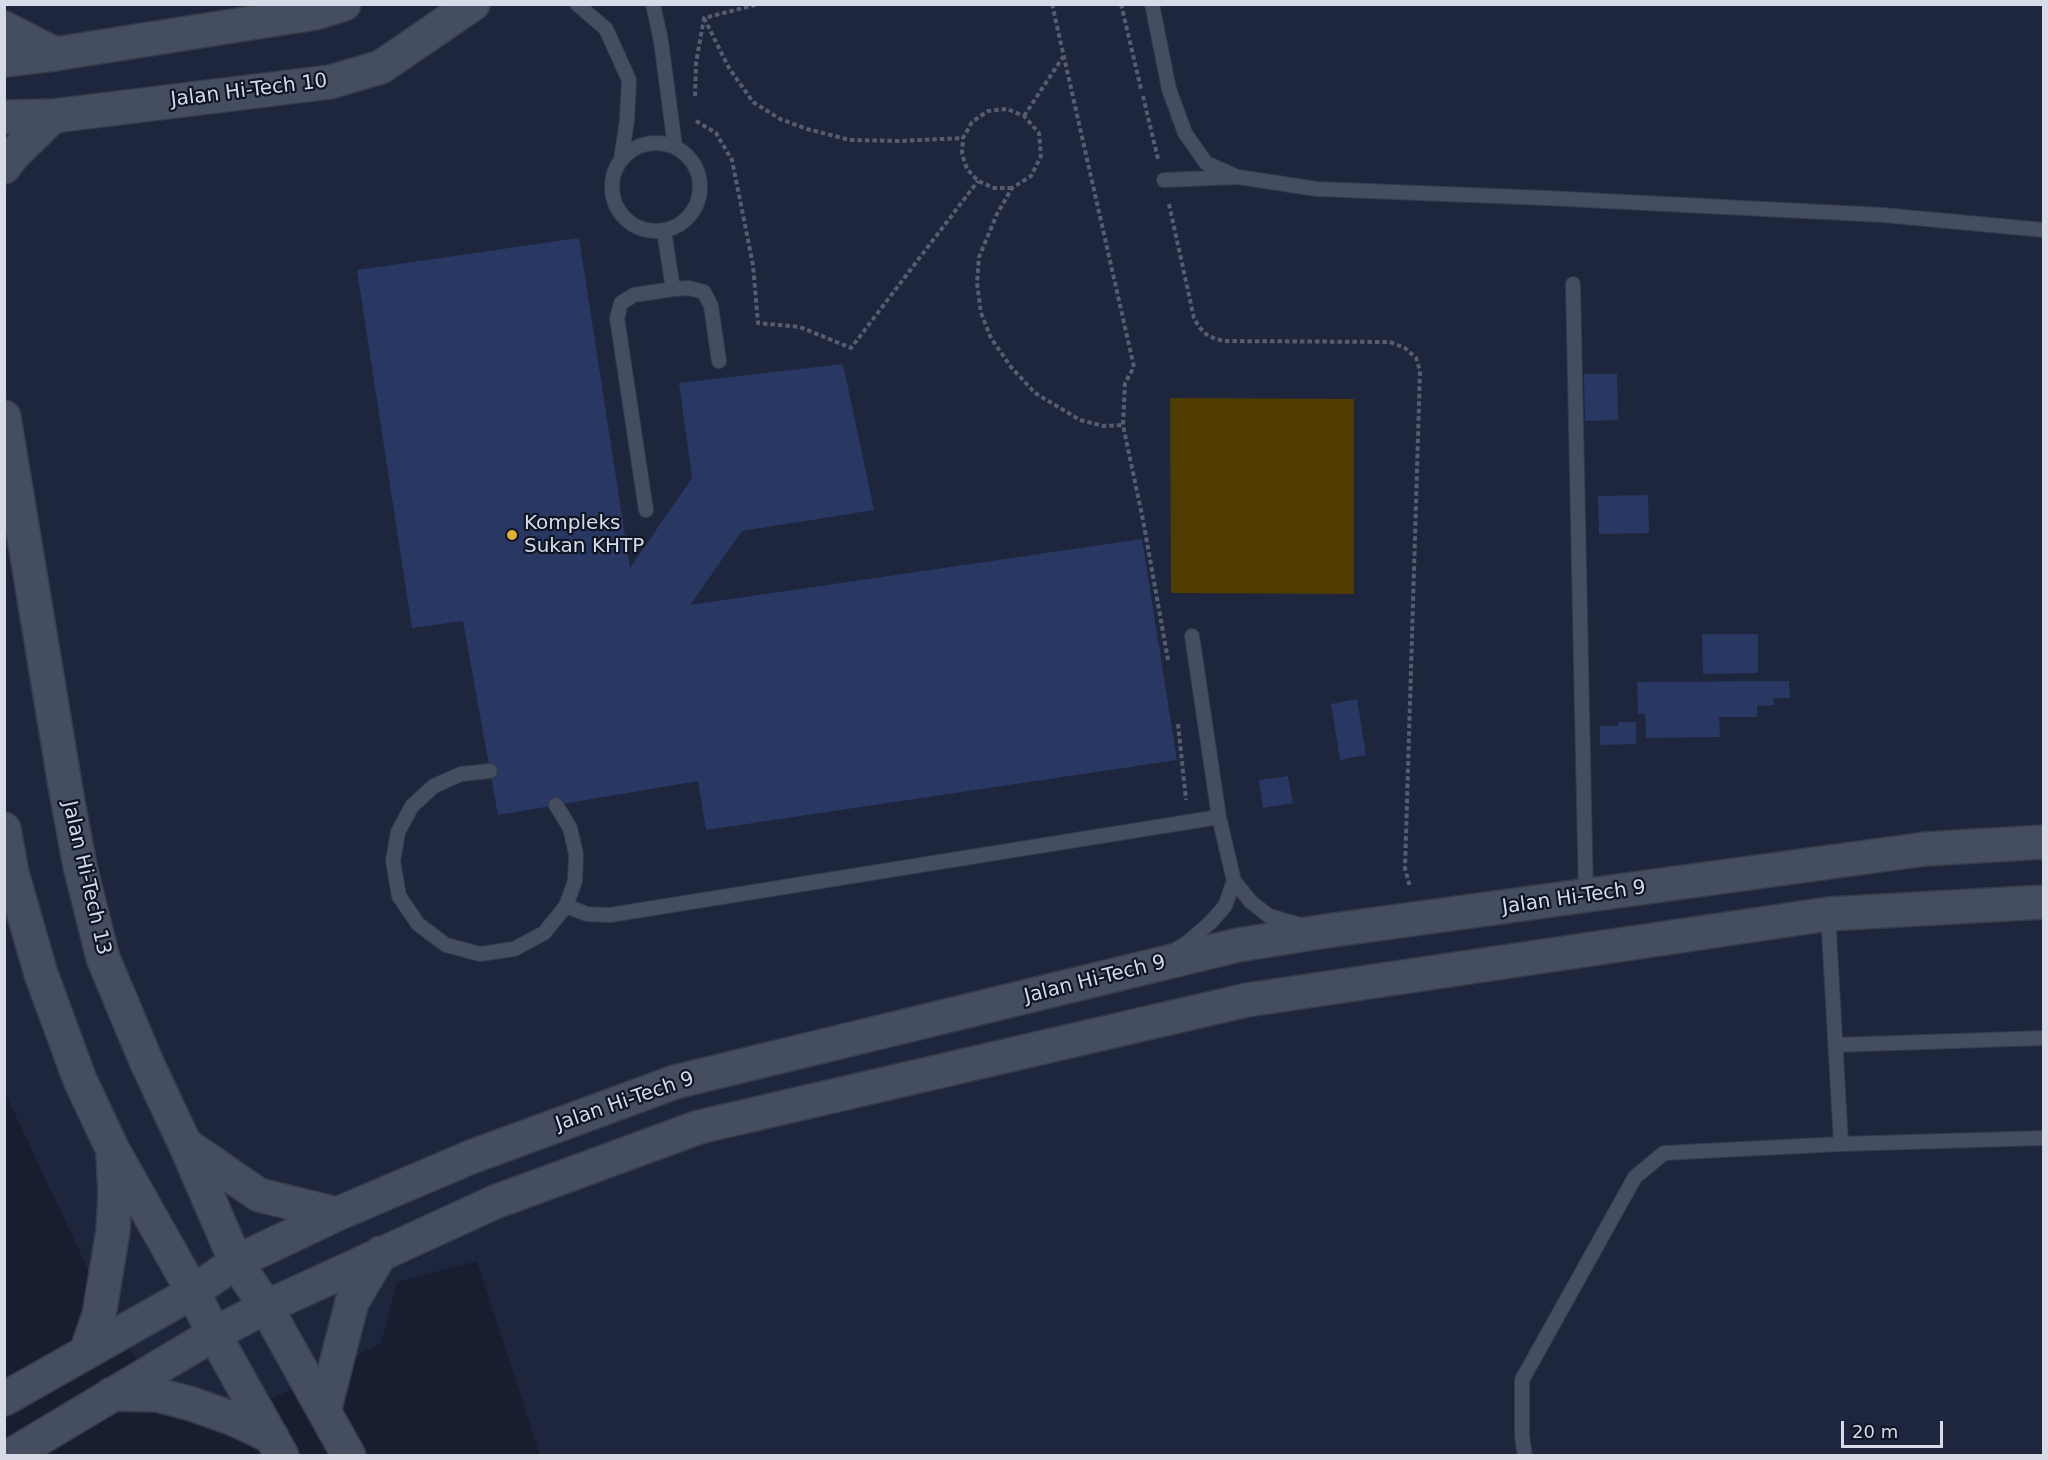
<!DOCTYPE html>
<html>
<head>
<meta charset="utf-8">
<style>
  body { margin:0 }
  #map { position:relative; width:2048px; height:1460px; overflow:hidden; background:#181e30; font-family:"DejaVu Sans",sans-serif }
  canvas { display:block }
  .frame { position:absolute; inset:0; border:6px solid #d6dbe7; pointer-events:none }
  .scale { position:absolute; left:1841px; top:1421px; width:102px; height:27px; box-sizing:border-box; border:3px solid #d6dbe7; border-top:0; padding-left:8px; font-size:18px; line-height:21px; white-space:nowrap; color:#d6dbe7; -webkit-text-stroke:4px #0f1525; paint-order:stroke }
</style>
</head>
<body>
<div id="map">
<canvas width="2048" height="1460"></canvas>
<div class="frame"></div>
<div class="scale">20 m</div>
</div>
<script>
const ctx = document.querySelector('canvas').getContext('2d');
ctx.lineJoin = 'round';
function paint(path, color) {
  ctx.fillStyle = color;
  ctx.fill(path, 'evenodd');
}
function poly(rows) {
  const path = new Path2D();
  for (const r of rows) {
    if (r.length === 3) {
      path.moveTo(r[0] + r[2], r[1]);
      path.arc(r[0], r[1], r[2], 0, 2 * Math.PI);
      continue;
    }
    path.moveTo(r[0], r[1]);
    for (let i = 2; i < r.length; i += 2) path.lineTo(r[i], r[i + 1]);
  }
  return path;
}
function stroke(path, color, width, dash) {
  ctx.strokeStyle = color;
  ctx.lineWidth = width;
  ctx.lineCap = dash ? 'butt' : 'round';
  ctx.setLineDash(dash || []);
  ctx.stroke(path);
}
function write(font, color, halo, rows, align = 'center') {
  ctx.font = font + ' "DejaVu Sans",sans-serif';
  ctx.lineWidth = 4.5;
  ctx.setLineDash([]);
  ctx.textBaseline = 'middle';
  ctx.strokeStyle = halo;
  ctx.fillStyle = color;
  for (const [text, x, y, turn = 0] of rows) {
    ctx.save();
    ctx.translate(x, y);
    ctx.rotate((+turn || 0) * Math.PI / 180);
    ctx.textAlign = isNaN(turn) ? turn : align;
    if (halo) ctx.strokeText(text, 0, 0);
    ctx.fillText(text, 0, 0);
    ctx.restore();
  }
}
const built = poly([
  [5,5,2043,5,2043,1455,540,1455,477,1261,397,1282,381,1343,221,1425,159,1402,92,1278,5,1093]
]);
const green = poly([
  [1170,398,1354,399,1354,594,1171,593]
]);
const building = poly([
  [579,238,630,568,692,478,679,383,843,364,874,510,742,531,690,605,1142,539,1177,760,706,830,698,781,498,815,463,621,412,628,357,270],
  [1584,374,1617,374,1618,420,1585,421],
  [1648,495,1649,533,1599,534,1598,496],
  [1702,634,1758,634,1758,673,1703,674],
  [1789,681,1790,698,1773,698,1774,705,1757,706,1757,717,1719,717,1720,737,1646,738,1645,714,1638,714,1637,682],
  [1357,699,1366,755,1340,760,1331,704],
  [1618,722,1636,722,1636,744,1600,745,1600,726,1618,726],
  [1288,776,1293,803,1263,808,1259,780]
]);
const path = poly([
  [1052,4,1134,367,1125,383,1123,425,1143,520,1168,660],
  [1121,4,1141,89],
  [704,18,729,68,753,102,780,119,807,129,850,140,900,141,963,138],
  [695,96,696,63,704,18,759,4],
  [1143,96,1158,159],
  [1024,116,1063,57],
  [696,121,716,133,732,160,753,265,758,323,800,327,851,348,978,181],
  [1012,188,994,188,978,181,967,169,962,154,963,138,972,122,988,111,1007,109,1024,116,1039,133,1041,156,1031,176,1012,188,997,214,979,257,977,283,981,313,991,338,1011,367,1035,393,1080,420,1103,426,1123,425],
  [1169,204,1194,318,1199,327,1208,336,1223,341,1390,342,1405,348,1416,358,1420,371,1405,868,1410,887],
  [1178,724,1186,800]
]);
const service = poly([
  [577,4,606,29,629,80,627,120,621,160],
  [653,4,661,41,675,147],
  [1152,4,1169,89,1185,133,1206,163,1233,175],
  [656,187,44],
  [1164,180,1238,177,1317,189,1546,198,1883,215,2044,230],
  [1573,284,1586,897],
  [673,289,689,288,704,292,711,306,719,361],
  [646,510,617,318,621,303,634,295,673,289,664,231],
  [1192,636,1219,817,1234,881,1251,902,1269,916,1300,925],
  [490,771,461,774,434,786,412,806,398,832,393,861,399,896,418,924,446,945,480,954,514,949,544,933,566,906,575,881,576,854,570,828,556,805],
  [566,906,587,914,610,915,1219,817],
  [1828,914,1841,1144],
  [1177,949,1188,942,1210,923,1225,906,1234,881],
  [1835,1045,2044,1038],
  [1525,1456,1522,1436,1522,1380,1635,1177,1664,1153,1841,1144,2044,1138]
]);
const tertiary = poly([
  [4,60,55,54,315,13,344,4],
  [4,117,53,116,330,82,381,67,473,4],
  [266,1307,349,1456],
  [112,1394,158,1395,192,1404,234,1419,272,1437],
  [4,1399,193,1292],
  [10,1456,214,1334,282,1456]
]);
const secondary = poly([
  [4,28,55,54],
  [4,167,13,155,53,116],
  [4,417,66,791,80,866,103,958,147,1063,185,1144,236,1262,266,1307],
  [4,829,12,873,41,974,80,1080,113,1150,193,1292,214,1334,266,1307,495,1202,699,1127,1247,1000,1828,914,2044,902],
  [185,1144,259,1195,337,1214],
  [193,1292,236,1262,337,1214,471,1157,675,1082,1238,945,1326,931,1925,849,2044,842],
  [87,1350,99,1315,113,1231,115,1192,113,1157],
  [324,1411,352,1302,381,1253]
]);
const markers = [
  [512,535,6,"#dfb034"]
];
const streetNames = [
  ["Jalan Hi-Tech 10",249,91,-7],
  ["Jalan Hi-Tech 13",86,878,77],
  ["Jalan Hi-Tech 9",1574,898,-8],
  ["Jalan Hi-Tech 9",1095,980,-14],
  ["Jalan Hi-Tech 9",625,1102,-19]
];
const poiNames = [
  ["Kompleks",524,524],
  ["Sukan KHTP",524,547]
];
paint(built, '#1e263d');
paint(green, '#503c00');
paint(building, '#293863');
stroke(service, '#363b49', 16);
stroke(tertiary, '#363b49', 36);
stroke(secondary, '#363b49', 36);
stroke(path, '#575d6d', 4, [4.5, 3]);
stroke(service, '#454d61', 14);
stroke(tertiary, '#454d61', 33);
stroke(secondary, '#454d61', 33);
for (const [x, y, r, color] of markers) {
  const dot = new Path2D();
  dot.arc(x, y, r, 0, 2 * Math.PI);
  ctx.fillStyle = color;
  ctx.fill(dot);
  stroke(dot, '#0f1525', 2);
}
write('20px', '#d6dbe7', '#0f1525', streetNames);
write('20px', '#d6dbe7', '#0f1525', poiNames, 'left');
</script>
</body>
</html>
